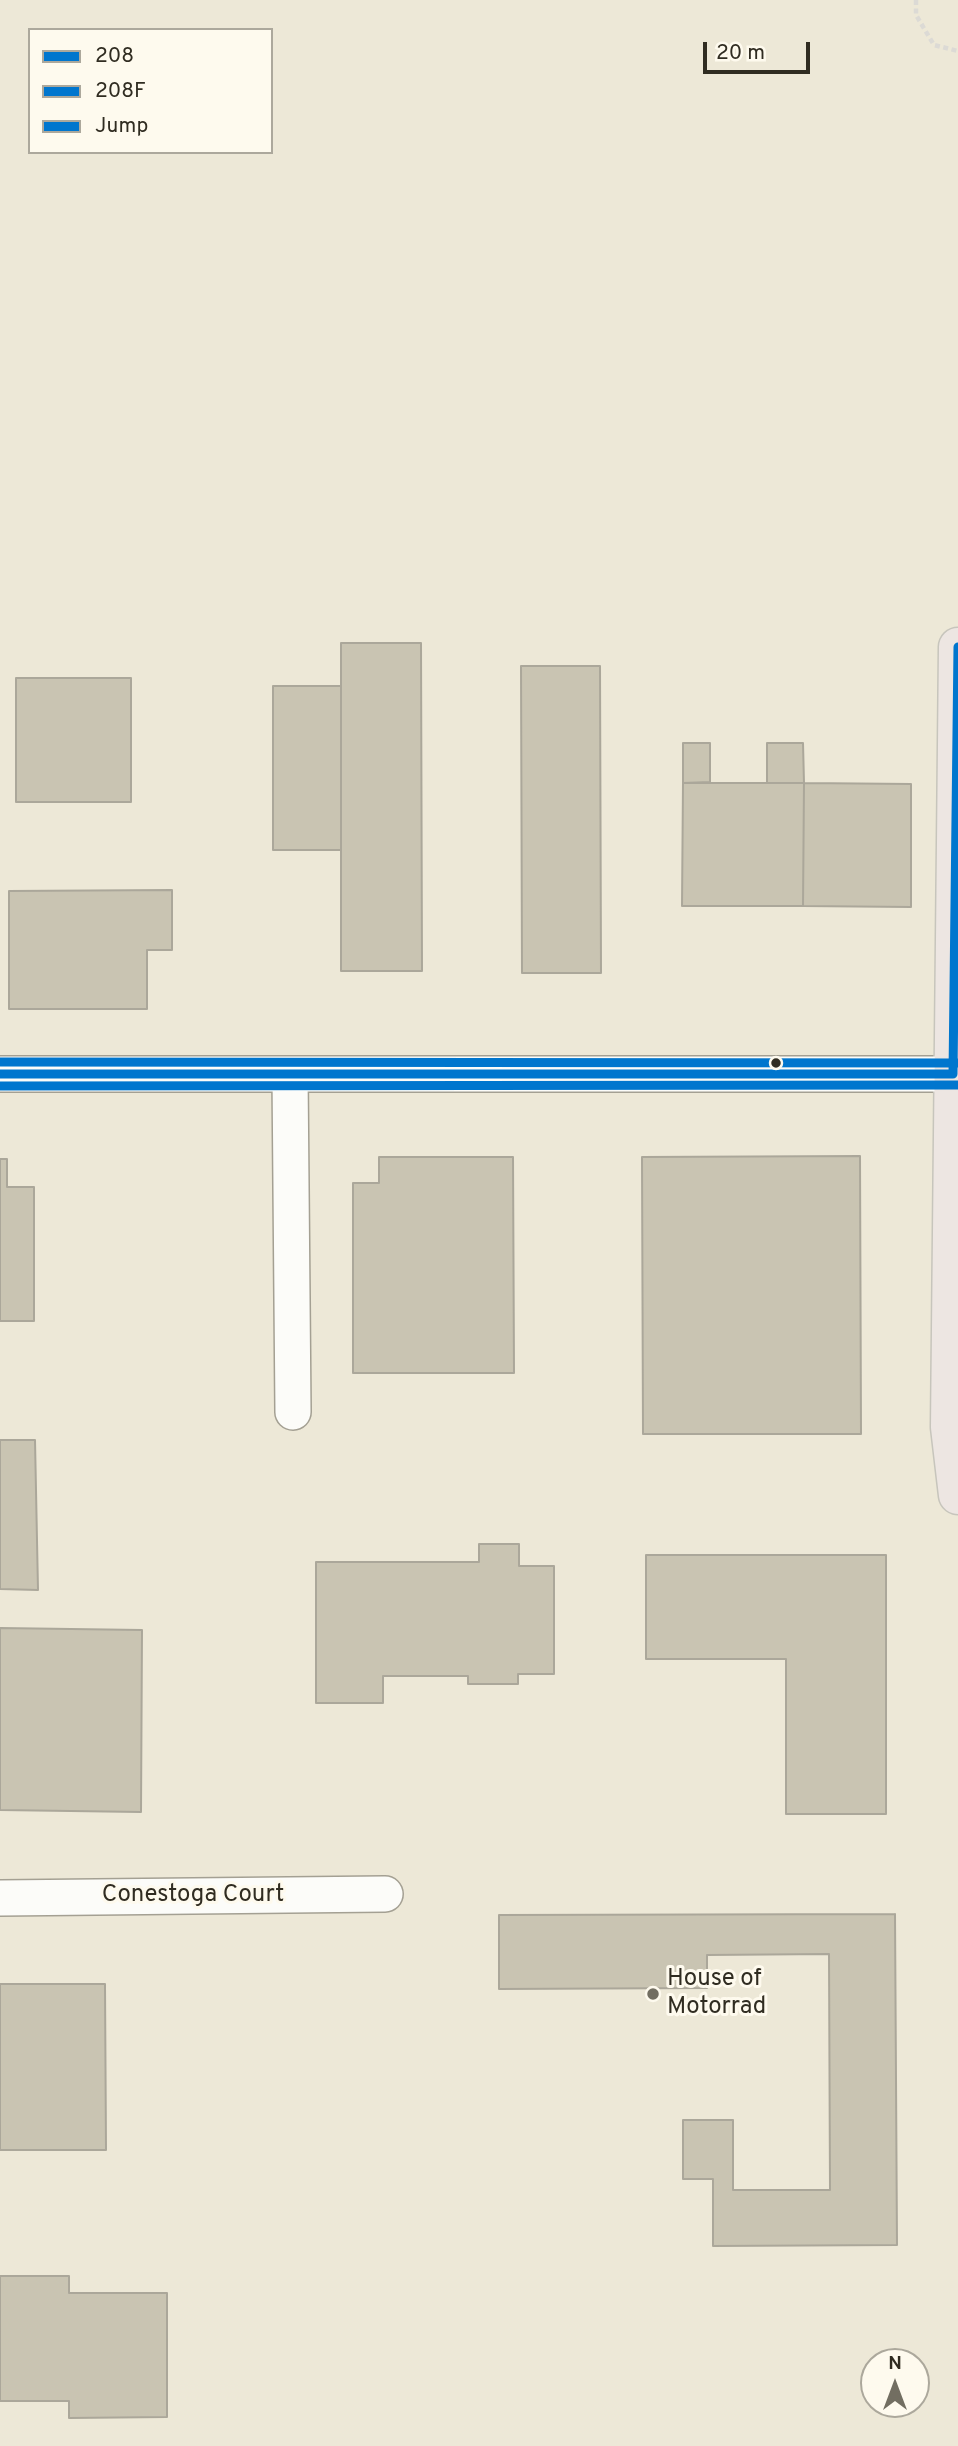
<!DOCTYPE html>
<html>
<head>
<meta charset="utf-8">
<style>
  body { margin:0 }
  #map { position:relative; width:958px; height:2446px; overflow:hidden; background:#ede8d7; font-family:Overpass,sans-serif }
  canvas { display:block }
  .legend { position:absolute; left:28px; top:28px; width:245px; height:126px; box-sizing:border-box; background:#fefaee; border:2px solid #aca89c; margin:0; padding:9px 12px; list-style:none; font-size:21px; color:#302c21 }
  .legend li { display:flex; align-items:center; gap:14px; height:35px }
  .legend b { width:35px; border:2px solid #aca89c }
  .north { position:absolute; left:860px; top:2348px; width:70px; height:70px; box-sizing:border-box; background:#fefaee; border:2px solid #aca89c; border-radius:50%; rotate:0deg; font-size:19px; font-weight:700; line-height:28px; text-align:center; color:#302c21 }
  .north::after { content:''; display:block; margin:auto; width:24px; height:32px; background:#726e61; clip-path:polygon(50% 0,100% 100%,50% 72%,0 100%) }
  .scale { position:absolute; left:703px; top:42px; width:107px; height:32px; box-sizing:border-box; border:4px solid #302c21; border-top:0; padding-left:9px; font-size:21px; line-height:24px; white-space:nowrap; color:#302c21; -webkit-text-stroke:5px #fefaee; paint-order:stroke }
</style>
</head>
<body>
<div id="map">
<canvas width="958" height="2446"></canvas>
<ul class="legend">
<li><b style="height:9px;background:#0076ce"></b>208</li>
<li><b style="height:9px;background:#0076ce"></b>208F</li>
<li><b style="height:9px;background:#0076ce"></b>Jump</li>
</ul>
<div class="north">N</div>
<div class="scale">20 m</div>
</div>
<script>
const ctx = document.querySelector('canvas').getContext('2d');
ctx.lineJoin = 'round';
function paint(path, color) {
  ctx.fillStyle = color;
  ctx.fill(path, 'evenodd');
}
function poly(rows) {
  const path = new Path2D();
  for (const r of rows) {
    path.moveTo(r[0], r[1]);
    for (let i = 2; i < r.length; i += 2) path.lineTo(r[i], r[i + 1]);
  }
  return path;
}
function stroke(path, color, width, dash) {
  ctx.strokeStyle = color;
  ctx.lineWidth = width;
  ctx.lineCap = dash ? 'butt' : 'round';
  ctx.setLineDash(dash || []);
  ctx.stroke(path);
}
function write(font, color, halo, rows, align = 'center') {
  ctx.font = font + ' Overpass,sans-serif';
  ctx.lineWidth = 6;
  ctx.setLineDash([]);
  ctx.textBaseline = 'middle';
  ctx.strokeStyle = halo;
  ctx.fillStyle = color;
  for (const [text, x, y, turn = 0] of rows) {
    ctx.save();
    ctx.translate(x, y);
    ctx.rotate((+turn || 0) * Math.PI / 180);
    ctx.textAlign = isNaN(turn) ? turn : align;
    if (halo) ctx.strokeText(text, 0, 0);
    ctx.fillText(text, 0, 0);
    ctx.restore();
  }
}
const building = poly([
  [341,643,421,643,422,971,341,971,341,643],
  [521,666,600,666,601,973,522,973,521,666],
  [16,678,131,678,131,802,16,802,16,678],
  [273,686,341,686,341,850,273,850,273,686],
  [683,743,710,743,710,782,683,783,683,743],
  [767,743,803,743,804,783,767,783,767,743],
  [683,783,804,783,803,906,682,906,683,783],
  [804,783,911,784,911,907,803,906,804,783],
  [172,890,172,950,147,950,147,1009,9,1009,9,891,172,890],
  [860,1156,861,1434,643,1434,642,1157,860,1156],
  [379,1157,513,1157,514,1373,353,1373,353,1183,379,1183,379,1157],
  [0,1159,7,1159,7,1187,34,1187,34,1321,0,1321,0,1159],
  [0,1440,35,1440,38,1590,0,1589,0,1440],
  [479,1544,519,1544,519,1566,554,1566,554,1674,518,1674,518,1684,468,1684,468,1676,383,1676,383,1703,316,1703,316,1562,479,1562,479,1544],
  [646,1555,886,1555,886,1814,786,1814,786,1659,646,1659,646,1555],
  [0,1628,142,1630,141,1812,0,1810,0,1628],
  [895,1914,897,2245,713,2246,713,2179,683,2179,683,2120,733,2120,733,2190,830,2190,829,1954,707,1955,707,1988,499,1989,499,1915,895,1914],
  [0,1984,105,1984,106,2150,0,2150,0,1984],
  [0,2276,69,2276,69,2293,167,2293,167,2417,69,2418,69,2401,0,2401,0,2276]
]);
const path = poly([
  [916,0,916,15,934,45,958,51]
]);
const minor = poly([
  [0,1074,958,1074],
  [290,1074,293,1412],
  [0,1898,385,1894]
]);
const major = poly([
  [958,647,950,1427,958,1495]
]);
const bus1 = poly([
  [0,1074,953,1074,958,647]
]);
const bus2 = poly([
  [0,1086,958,1085]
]);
const bus3 = poly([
  [0,1062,958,1063]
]);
const markers = [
  [776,1063,6,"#302c21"],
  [653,1994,7,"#726e61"]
];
const streetNames = [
  ["Conestoga Court",193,1896]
];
const poiNames = [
  ["House of",667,1980],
  ["Motorrad",667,2008]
];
paint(building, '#c9c4b2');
stroke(building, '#aba79a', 2);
stroke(minor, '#a4a093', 38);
stroke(major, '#c7c5bc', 41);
stroke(path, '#dcdad5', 4.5, [5, 3.5]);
stroke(minor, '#fcfcf9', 35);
stroke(major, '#ede6e2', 38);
stroke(bus1, '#0076ce', 9);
stroke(bus2, '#0076ce', 9);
stroke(bus3, '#0076ce', 9);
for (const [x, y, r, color] of markers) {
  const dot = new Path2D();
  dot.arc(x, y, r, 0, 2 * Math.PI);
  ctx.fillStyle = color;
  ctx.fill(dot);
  stroke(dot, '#fefaee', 2.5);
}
write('24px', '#302c21', '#fefaee', streetNames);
write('24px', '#302c21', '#fefaee', poiNames, 'left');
</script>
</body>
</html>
